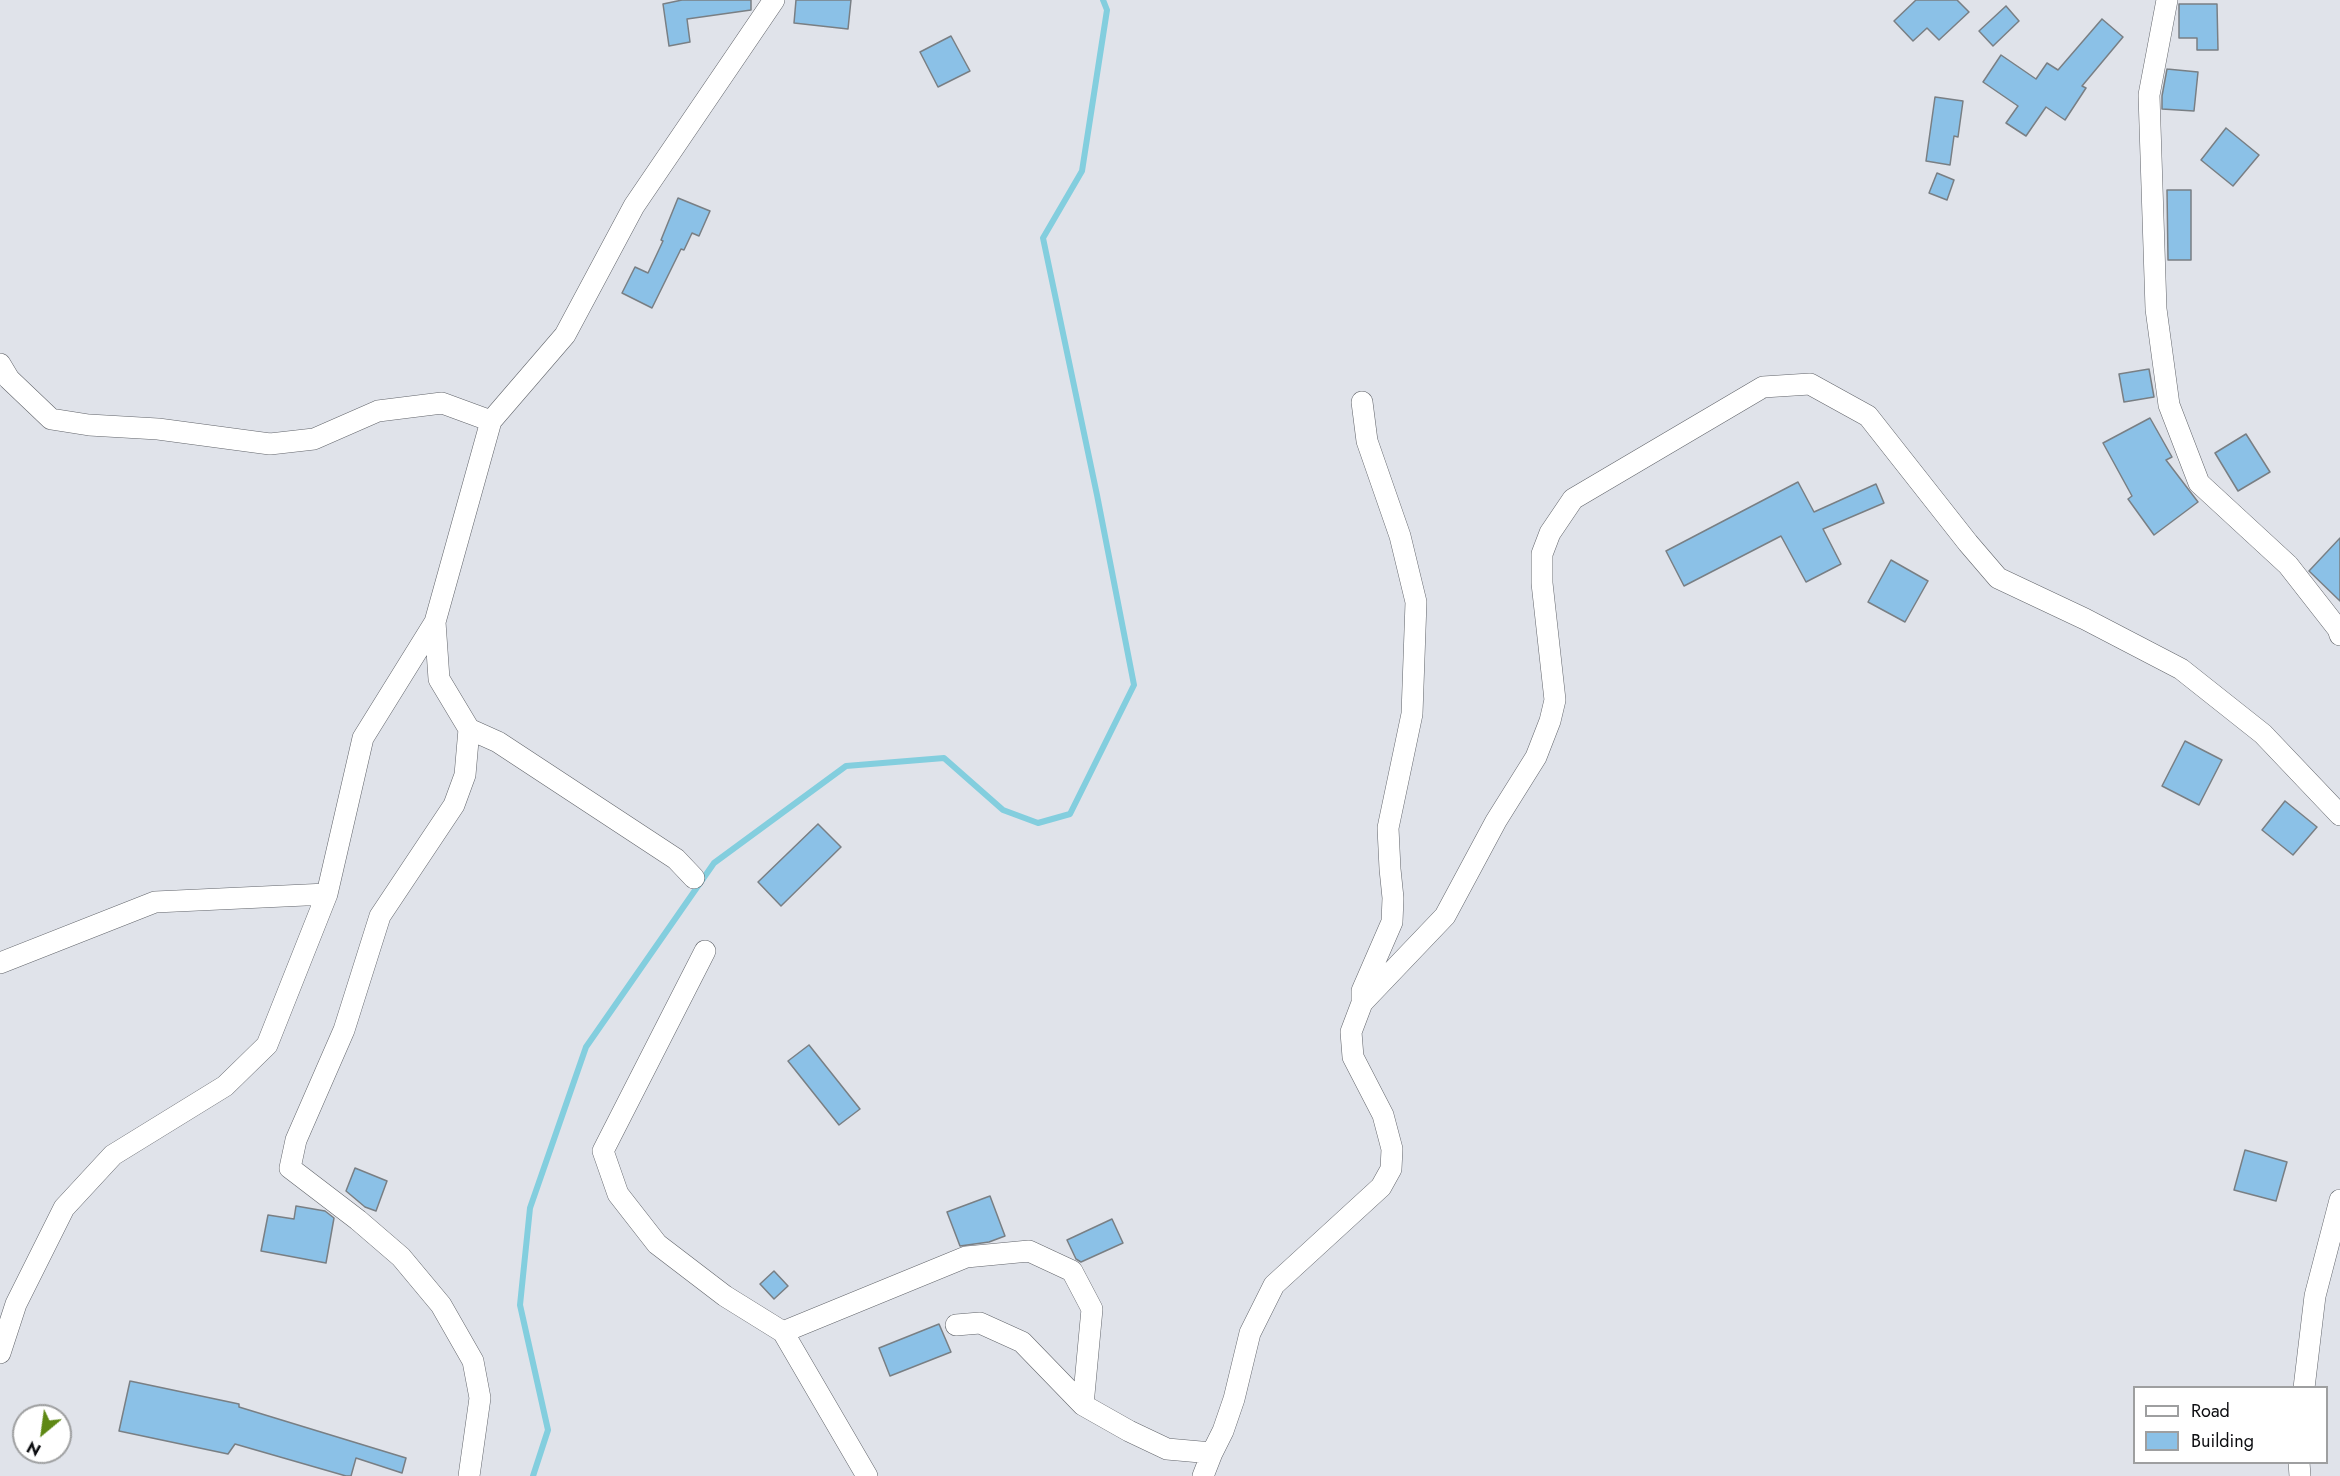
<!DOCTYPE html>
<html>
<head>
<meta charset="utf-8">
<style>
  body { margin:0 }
  #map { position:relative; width:2340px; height:1476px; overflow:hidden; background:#e0e3ea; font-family:Jost,sans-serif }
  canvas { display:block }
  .legend { position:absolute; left:2133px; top:1386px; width:195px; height:78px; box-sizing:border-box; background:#fff; border:2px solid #9e9fa0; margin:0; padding:8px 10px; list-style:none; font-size:18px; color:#0d0e11 }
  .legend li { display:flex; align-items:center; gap:12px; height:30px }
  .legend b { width:30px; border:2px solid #9e9fa0 }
  .north { position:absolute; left:12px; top:1404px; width:60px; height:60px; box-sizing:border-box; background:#fff; border:2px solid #9e9fa0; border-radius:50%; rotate:209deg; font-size:16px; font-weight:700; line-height:24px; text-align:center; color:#0d0e11 }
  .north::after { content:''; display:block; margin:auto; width:21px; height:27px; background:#5e8814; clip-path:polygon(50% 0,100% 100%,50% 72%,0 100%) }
</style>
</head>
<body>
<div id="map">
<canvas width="2340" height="1476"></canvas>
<ul class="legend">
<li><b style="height:8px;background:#fff"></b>Road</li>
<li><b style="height:16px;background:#8bc1e7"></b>Building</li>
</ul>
<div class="north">N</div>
</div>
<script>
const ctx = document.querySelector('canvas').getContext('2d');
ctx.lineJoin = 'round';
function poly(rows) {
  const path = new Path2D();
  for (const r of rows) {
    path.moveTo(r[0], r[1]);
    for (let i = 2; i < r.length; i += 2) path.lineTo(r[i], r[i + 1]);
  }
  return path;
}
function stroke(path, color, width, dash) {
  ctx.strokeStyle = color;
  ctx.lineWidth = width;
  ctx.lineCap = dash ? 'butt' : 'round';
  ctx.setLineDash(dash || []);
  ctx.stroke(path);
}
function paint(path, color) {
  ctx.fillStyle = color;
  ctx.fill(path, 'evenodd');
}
const stream = poly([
  [533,1476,548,1430,520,1305,530,1208,586,1047,714,863,846,766,944,758,1003,810,1038,823,1070,814,1134,685,1097,495,1043,238,1082,171,1107,10,1103,0]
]);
const building = poly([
  [682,0,751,0,751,10,687,19,690,42,669,46,663,4,682,0],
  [796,0,851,0,848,29,794,23,796,0],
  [1916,0,1957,0,1969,12,1939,40,1927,28,1913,41,1894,21,1916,0],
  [2179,4,2217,4,2218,50,2197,50,2197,38,2179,38,2179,4],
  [2006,6,2019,21,1993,46,1979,31,2006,6],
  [2102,19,2123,37,2082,86,2086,88,2065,120,2046,107,2026,136,2006,123,2018,106,1983,82,2001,55,2036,79,2047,63,2058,70,2102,19],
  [951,36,970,71,938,87,920,52,951,36],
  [2167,69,2198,72,2194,111,2162,109,2162,96,2167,69],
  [1935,97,1963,101,1958,137,1954,136,1950,165,1926,161,1935,97],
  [2226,128,2259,155,2233,186,2201,160,2226,128],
  [1937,173,1954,180,1947,200,1929,193,1937,173],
  [2167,190,2191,190,2191,260,2168,260,2167,190],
  [678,198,710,211,699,236,692,233,684,250,681,249,652,308,622,293,635,267,648,273,663,241,661,240,678,198],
  [2149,369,2154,397,2124,402,2119,374,2149,369],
  [2150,418,2172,457,2166,460,2198,502,2154,535,2128,499,2132,496,2103,443,2150,418],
  [2246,434,2270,472,2238,491,2215,453,2246,434],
  [1798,482,1814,512,1876,484,1884,503,1823,529,1841,564,1806,582,1781,536,1684,586,1666,551,1798,482],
  [2340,538,2340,601,2309,571,2340,538],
  [1891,560,1928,581,1905,622,1868,602,1891,560],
  [2185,741,2222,760,2199,805,2162,786,2185,741],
  [2285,801,2317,827,2293,855,2262,830,2285,801],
  [818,824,841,847,781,906,758,882,818,824],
  [809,1045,860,1109,839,1125,788,1061,809,1045],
  [2245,1150,2287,1162,2276,1201,2234,1190,2245,1150],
  [355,1168,387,1181,376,1211,365,1207,346,1191,355,1168],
  [990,1196,1005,1236,989,1242,960,1246,947,1212,990,1196],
  [296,1206,325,1211,334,1218,326,1263,261,1251,268,1215,294,1219,296,1206],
  [1112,1219,1123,1243,1081,1262,1076,1259,1067,1240,1112,1219],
  [774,1271,788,1286,774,1299,760,1284,774,1271],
  [939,1324,951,1352,890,1376,879,1348,939,1324],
  [130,1381,239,1404,239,1407,406,1458,402,1473,356,1458,351,1476,346,1476,235,1444,228,1454,119,1431,130,1381]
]);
const minor = poly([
  [2167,0,2149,95,2156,309,2169,405,2199,483,2288,565,2338,629,2340,635],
  [0,364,9,379,51,419,89,425,158,429,270,444,314,439,378,411,442,403,491,421],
  [435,622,439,679,469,729,498,742,676,859,694,878],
  [469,729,465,775,454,805,380,916,344,1030,296,1140,290,1168,358,1220,401,1257,441,1305,473,1361,480,1398,469,1476],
  [705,951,603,1151,618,1194,657,1244,725,1296,783,1332,966,1257,1029,1251,1072,1271,1092,1309,1083,1405],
  [0,963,155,902,327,894],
  [1362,1000,1362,991,1392,922,1393,898,1390,869,1388,828,1412,714,1416,602,1400,536,1367,441,1362,402],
  [956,1325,980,1323,1022,1342,1083,1405,1129,1431,1167,1449,1212,1453,1223,1431,1234,1399,1250,1333,1274,1285,1381,1187,1391,1169,1392,1149,1383,1115,1353,1057,1351,1032,1362,1003,1445,916,1496,821,1536,757,1550,721,1555,700,1542,583,1542,554,1550,533,1573,499,1763,387,1810,384,1868,416,1968,543,1998,578,2085,619,2181,669,2263,734,2340,815],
  [783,1332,867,1476],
  [0,1353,16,1304,64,1208,113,1155,225,1086,267,1045,327,894,363,738,435,622,491,421,565,335,634,206,774,0],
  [2304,1388,2315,1296,2340,1200],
  [2299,1462,2300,1476],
  [1203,1476,1212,1453]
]);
stroke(stream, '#83cede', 6);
paint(building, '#8bc1e7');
stroke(building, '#797f84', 1.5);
stroke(minor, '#61646a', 22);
stroke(minor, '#fff', 21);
</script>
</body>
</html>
